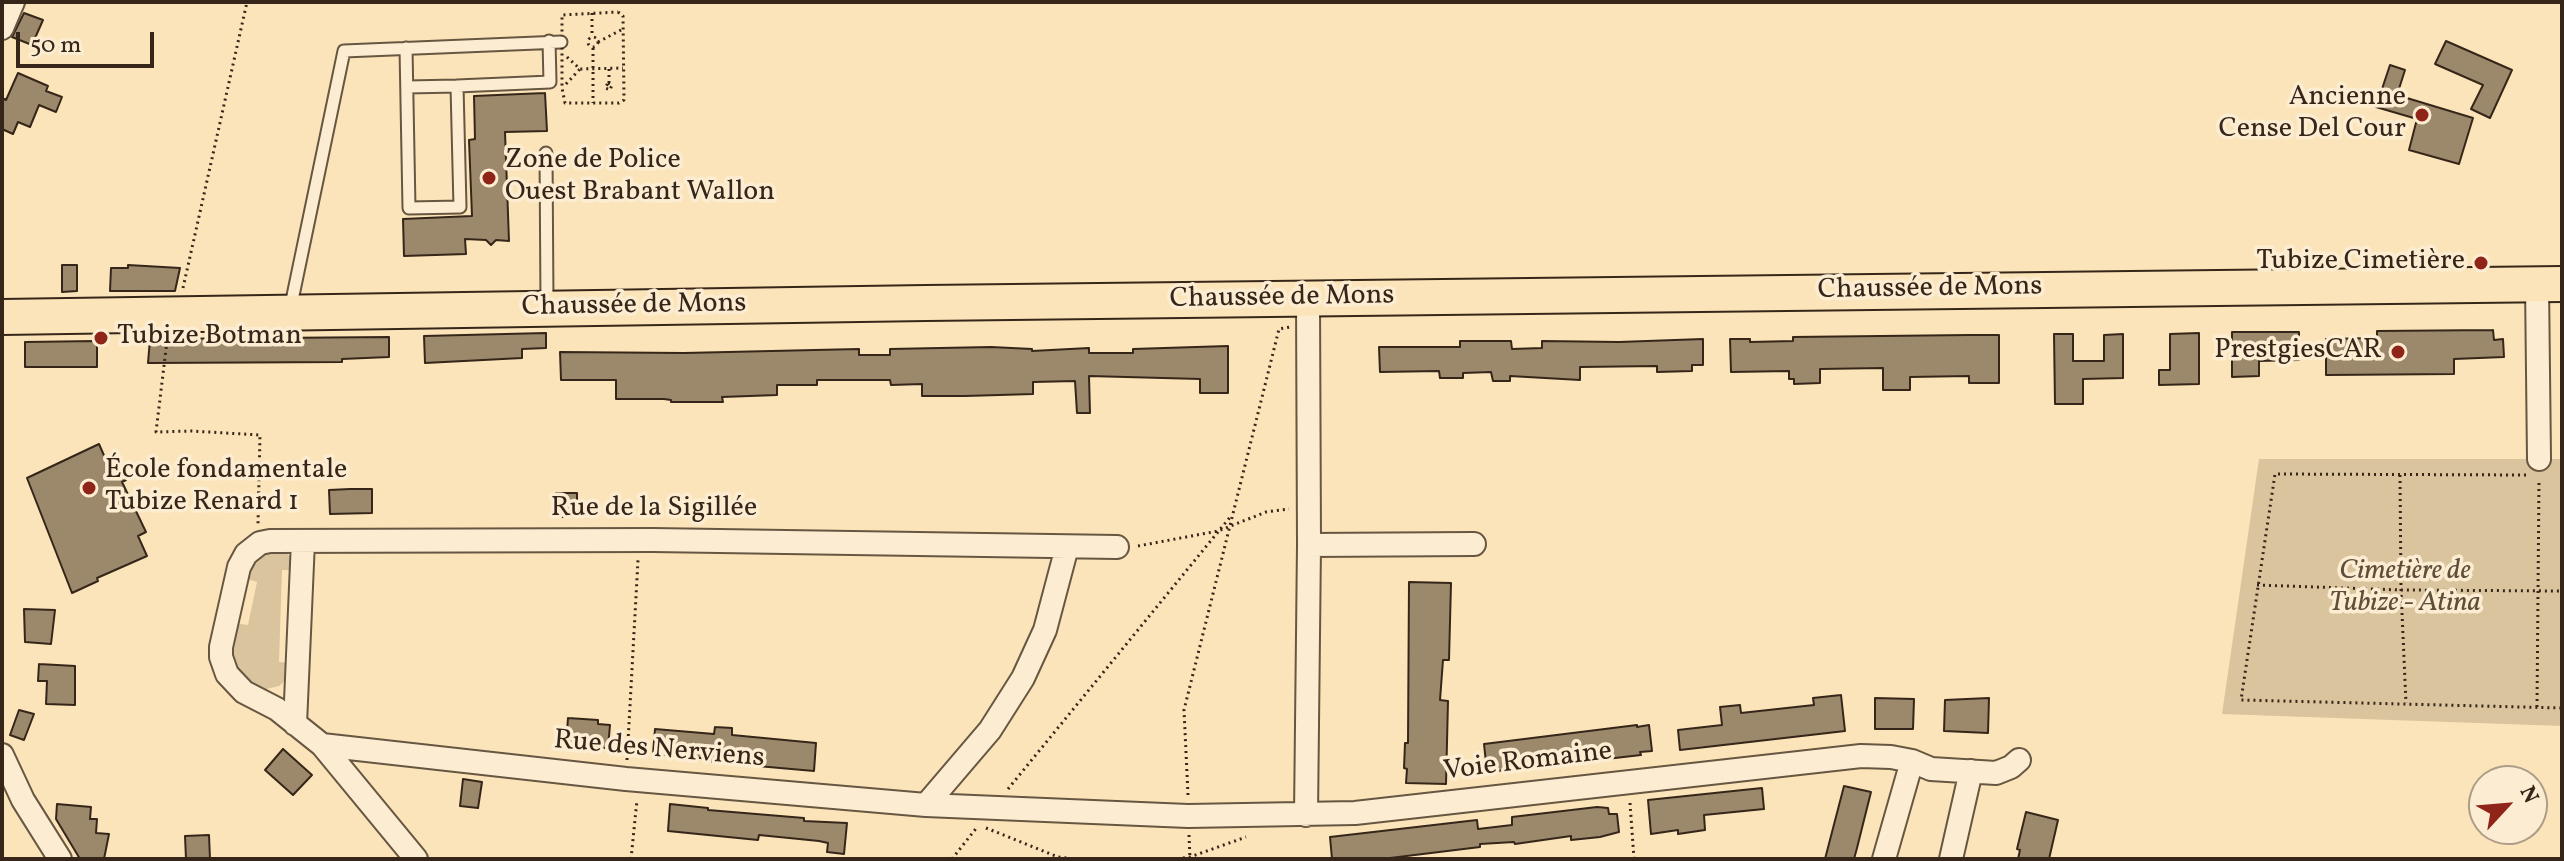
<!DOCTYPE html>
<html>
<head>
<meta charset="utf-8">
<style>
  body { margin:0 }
  #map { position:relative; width:2564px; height:861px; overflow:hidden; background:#fbe4b9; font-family:Vollkorn,serif }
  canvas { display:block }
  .frame { position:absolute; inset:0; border:4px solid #362619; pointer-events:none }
  .north { position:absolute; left:2468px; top:765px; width:80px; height:80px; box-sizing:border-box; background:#fcedd2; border:2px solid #ad9d88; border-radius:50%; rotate:64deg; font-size:22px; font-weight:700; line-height:32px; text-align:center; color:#362619 }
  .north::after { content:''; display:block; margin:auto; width:28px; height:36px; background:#8f2418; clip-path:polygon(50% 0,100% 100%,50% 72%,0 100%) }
  .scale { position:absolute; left:16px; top:32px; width:138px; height:36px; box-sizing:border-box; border:4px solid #362619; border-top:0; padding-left:10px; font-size:24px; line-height:28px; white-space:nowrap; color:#362619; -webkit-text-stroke:6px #fcedd2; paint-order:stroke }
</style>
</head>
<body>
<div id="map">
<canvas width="2564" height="861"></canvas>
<div class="frame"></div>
<div class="north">N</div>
<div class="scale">50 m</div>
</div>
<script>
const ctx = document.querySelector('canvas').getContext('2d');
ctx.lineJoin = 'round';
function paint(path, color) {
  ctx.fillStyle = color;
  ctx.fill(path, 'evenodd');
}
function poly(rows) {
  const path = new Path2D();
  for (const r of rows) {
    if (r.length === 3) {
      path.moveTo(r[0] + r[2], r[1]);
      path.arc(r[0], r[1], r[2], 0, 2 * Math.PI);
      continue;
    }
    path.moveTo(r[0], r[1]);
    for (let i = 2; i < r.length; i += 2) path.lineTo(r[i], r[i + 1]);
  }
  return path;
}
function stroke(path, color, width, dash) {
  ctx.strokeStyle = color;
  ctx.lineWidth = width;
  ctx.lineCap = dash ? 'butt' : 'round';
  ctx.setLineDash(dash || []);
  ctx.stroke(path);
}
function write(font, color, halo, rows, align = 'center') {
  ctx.font = font + ' Vollkorn,serif';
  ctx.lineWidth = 7;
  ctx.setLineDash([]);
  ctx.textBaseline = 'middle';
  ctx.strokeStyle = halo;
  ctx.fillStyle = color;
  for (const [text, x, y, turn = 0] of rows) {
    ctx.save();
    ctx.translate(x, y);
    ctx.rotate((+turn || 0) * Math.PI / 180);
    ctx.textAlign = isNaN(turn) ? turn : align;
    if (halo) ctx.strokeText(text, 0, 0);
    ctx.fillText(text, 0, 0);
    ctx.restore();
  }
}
const green = poly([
  [2259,459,2562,459,2562,726,2222,714],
  [280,549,293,558,296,570,282,570,279,662,292,663,287,679,279,686,262,690,252,688,231,666,231,636,234,623,248,625,257,582,244,578,258,553]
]);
const building = poly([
  [24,13,43,20,32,45,12,37,24,13],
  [2446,41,2512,70,2490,118,2471,109,2483,85,2435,64,2446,41],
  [2390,65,2405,70,2397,95,2473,118,2459,164,2409,150,2417,119,2376,107,2390,65],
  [18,73,48,86,46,91,62,97,56,112,39,105,30,127,18,122,13,134,2,129,2,98,6,100,18,73],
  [545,93,547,131,505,132,509,241,496,240,491,245,486,240,465,239,466,254,404,256,403,219,472,216,469,140,475,139,474,96,545,93],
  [62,265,77,265,77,291,62,292,62,265],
  [128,265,180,268,175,291,110,291,111,268,128,268,128,265],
  [2493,330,2494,340,2503,339,2504,357,2454,359,2454,374,2326,375,2326,339,2377,338,2377,331,2493,330],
  [2232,332,2299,332,2299,360,2259,361,2259,376,2232,377,2232,332],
  [546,333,546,348,522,349,522,358,425,363,424,336,546,333],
  [2199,333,2199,384,2159,385,2159,370,2170,370,2170,334,2199,333],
  [2054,334,2073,334,2073,361,2104,361,2104,335,2123,334,2123,378,2083,379,2083,404,2055,404,2054,334],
  [1969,335,1999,335,1999,383,1969,383,1969,376,1910,377,1910,390,1883,390,1883,368,1820,369,1820,383,1794,384,1794,379,1789,379,1789,371,1731,372,1730,339,1750,339,1750,342,1793,341,1793,337,1969,335],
  [389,337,389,357,342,359,342,362,148,363,150,339,389,337],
  [1703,339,1703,365,1692,365,1692,371,1657,372,1657,366,1580,367,1580,380,1510,376,1510,381,1493,381,1491,372,1463,373,1463,378,1440,378,1439,371,1380,372,1379,347,1460,347,1460,341,1511,341,1512,349,1542,348,1542,341,1619,342,1703,339],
  [97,341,97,367,25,367,25,342,97,341],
  [1228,346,1228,393,1200,393,1200,379,1089,376,1090,413,1077,413,1075,381,1033,382,1033,394,965,396,922,396,922,384,891,385,890,380,817,380,817,385,777,385,777,395,722,397,723,402,671,402,671,400,664,399,616,399,616,380,561,380,560,352,684,353,859,349,859,355,890,355,890,349,991,347,1032,349,1032,351,1089,348,1089,353,1133,353,1133,349,1228,346],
  [99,444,106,460,114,456,126,480,122,482,146,532,138,536,147,556,97,578,98,581,72,593,27,478,99,444],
  [350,489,372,489,372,513,330,514,329,490,350,489],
  [556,493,577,493,577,517,557,517,556,493],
  [1409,582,1451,583,1449,660,1443,660,1440,700,1448,701,1446,784,1406,783,1407,769,1404,768,1405,743,1408,743,1409,582],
  [24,609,55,610,51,644,25,642,24,609],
  [39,664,75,666,75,705,46,704,47,681,38,681,39,664],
  [1841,695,1845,731,1680,750,1678,730,1722,725,1720,707,1740,705,1741,713,1814,705,1813,698,1841,695],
  [1875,698,1914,699,1913,729,1875,729,1875,698],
  [1989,698,1988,733,1944,731,1945,700,1989,698],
  [19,710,34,714,24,740,10,735,19,710],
  [568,718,598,720,598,724,610,725,608,748,577,748,578,745,566,744,568,718],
  [1637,725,1637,727,1649,725,1652,751,1640,752,1641,755,1589,761,1589,757,1561,761,1561,764,1487,772,1484,744,1637,725],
  [715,727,732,728,732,735,816,743,814,771,712,762,712,759,653,754,655,729,714,734,715,727],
  [283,749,312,775,293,795,265,770,283,749],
  [463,779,482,782,478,808,460,806,463,779],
  [1844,786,1871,792,1857,848,1854,859,1825,859,1844,786],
  [1762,788,1764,809,1704,815,1705,830,1678,834,1678,830,1651,834,1648,800,1762,788],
  [57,804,91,807,90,819,97,819,96,833,109,834,104,859,80,859,56,819,57,804],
  [670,804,708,808,708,810,804,818,804,821,847,823,844,854,827,852,828,843,819,841,759,835,758,840,668,831,670,804],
  [1597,807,1608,808,1609,814,1617,814,1619,832,1600,837,1571,840,1571,836,1515,844,1514,842,1480,844,1480,847,1382,859,1332,859,1330,837,1477,820,1478,829,1512,825,1512,817,1597,807],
  [2026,812,2058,820,2049,859,2018,859,2020,850,2017,849,2026,812],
  [209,835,210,859,186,859,185,836,209,835]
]);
const path = poly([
  [618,12,623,16,624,100,619,103,565,103,562,88,562,15,618,12],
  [592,13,592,37],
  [593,42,5],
  [598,42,623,29],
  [593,48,593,103],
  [567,57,580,69,623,68],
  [608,83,612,85,610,90,605,88,608,83],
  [609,83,609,69],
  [566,84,580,69],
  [183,288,247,2],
  [167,341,156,432,191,431,260,435,258,524],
  [2400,475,2401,590,2406,703],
  [2526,475,2275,474,2241,700,2562,708],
  [1138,546,1218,531,1266,512,1289,509],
  [2257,585,2401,590,2562,591],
  [2537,707,2539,479],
  [627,760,638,560],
  [1008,789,1231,516],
  [1188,795,1184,710,1279,329,1290,327],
  [1630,803,1634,859],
  [986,828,1058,857,1073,859],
  [1189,835,1190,859],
  [631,859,637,800],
  [952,859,978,826],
  [1177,859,1190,857,1246,837]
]);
const lane = poly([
  [406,48,409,208,460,207,457,86,550,82,549,41],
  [407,87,457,86],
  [546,153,547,304],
  [290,310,344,51,561,42]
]);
const street = poly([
  [2,28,13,2],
  [2537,284,2539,459],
  [1309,545,1474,544],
  [295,724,303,541],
  [322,745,626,779,926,805,1188,816,1355,813,1861,756,1891,757,1912,761,1931,769,1996,773,2011,767,2019,760],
  [2,755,23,800,60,859],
  [926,805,990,730,1023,678,1045,630,1067,547],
  [1306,815,1309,545,1308,298],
  [416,859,322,745,277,709,244,692,227,674,221,657,221,647,239,567,246,554,260,543,270,541,653,540,1117,547],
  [1884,859,1912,761],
  [1951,859,1971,771]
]);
const primary = poly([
  [2,317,926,303,2562,284]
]);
const markers = [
  [2422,115,8,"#8f2418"],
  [489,178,8,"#8f2418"],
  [2481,263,8,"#8f2418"],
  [101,338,8,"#8f2418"],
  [2398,352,8,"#8f2418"],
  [89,488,8,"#8f2418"]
];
const poiNames = [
  ["Ancienne",2406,99],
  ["Cense Del Cour",2406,131],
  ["Zone de Police",505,162,"left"],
  ["Ouest Brabant Wallon",505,194,"left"],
  ["Tubize Cimetière",2465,263],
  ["Tubize Botman",117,338,"left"],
  ["PrestgiesCAR",2382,352],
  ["École fondamentale",105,472,"left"],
  ["Tubize Renard 1",105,504,"left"]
];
const streetNames = [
  ["Chaussée de Mons",1930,290,-1],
  ["Chaussée de Mons",1282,299,-1],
  ["Chaussée de Mons",634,307,-1],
  ["Rue de la Sigillée",654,510],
  ["Rue des Nerviens",659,751,5],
  ["Voie Romaine",1528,763,-7]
];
const parkNames = [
  ["Cimetière de",2405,573],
  ["Tubize - Atina",2405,605]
];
paint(green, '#dac49e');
paint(building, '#9c896c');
stroke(building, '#362619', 2);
stroke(lane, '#675641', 15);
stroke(street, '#675641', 26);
stroke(primary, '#362619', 38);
stroke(path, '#362619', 3, [2, 4]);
stroke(lane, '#fcedd2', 11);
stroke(street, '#fcedd2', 22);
stroke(primary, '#fbe4b9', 34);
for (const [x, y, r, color] of markers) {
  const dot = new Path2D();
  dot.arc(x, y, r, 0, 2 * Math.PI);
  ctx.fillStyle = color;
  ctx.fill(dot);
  stroke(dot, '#fcedd2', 3);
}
write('28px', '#362619', '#fcedd2', poiNames, 'right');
write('28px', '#362619', '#fcedd2', streetNames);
write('italic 28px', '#5f4e3a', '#fcedd2', parkNames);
</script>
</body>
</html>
